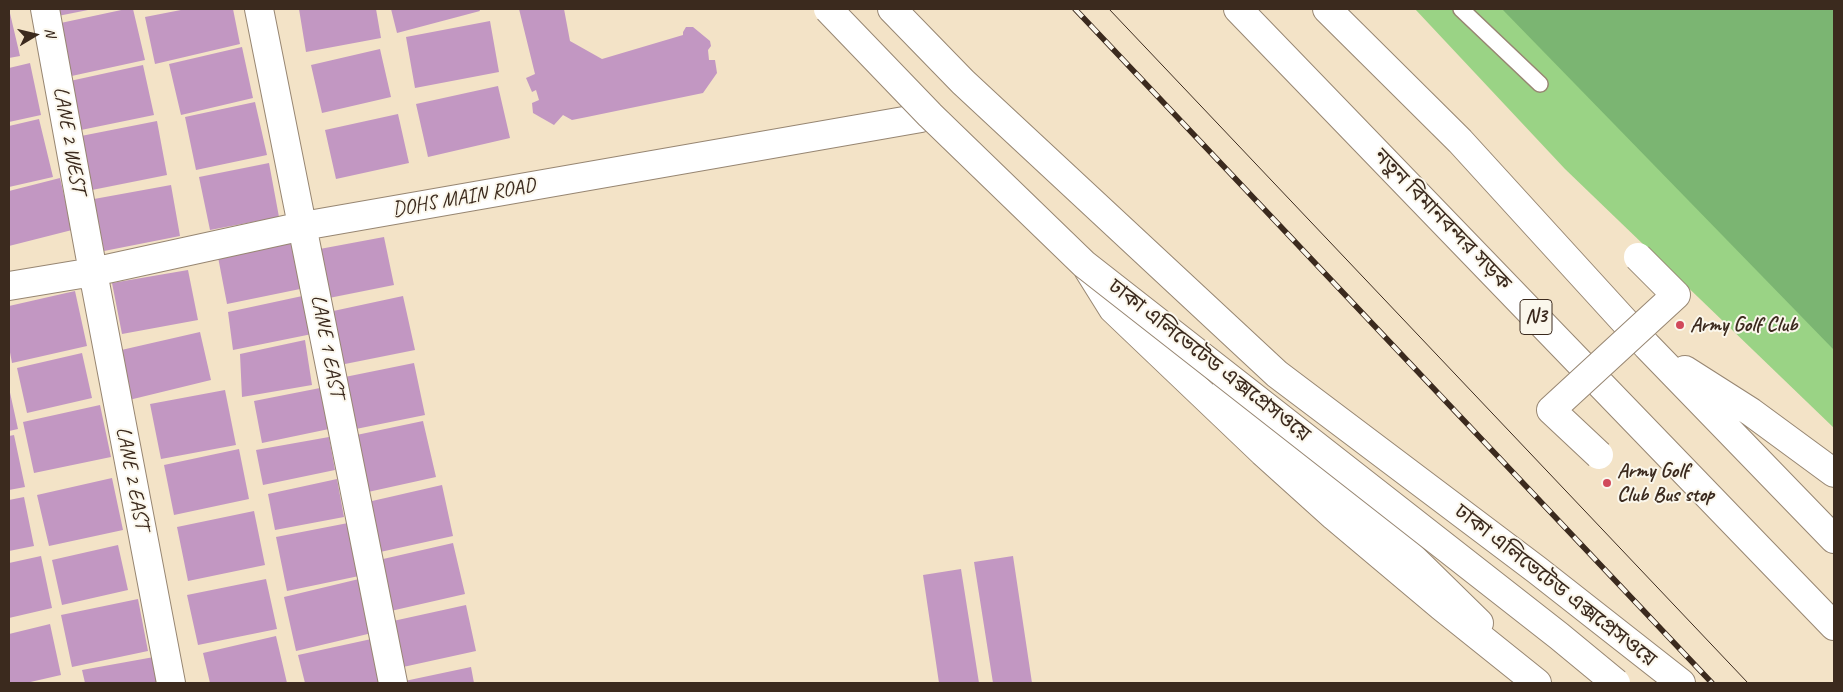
<!DOCTYPE html>
<html>
<head>
<meta charset="utf-8">
<style>
  body { margin:0 }
  #map { position:relative; width:1843px; height:692px; overflow:hidden; background:#f3e3c7; font-family:Caveat,sans-serif }
  canvas { display:block }
  .frame { position:absolute; inset:0; border:10px solid #3b2a1e; pointer-events:none }
  .north { position:absolute; left:10px; top:10px; width:50px; height:50px; -webkit-text-stroke:4px #fbf7ec; paint-order:stroke; rotate:81deg; font-size:14px; font-weight:700; line-height:20px; text-align:center; color:#3b2a1e }
  .north::after { content:''; display:block; margin:auto; width:18px; height:22px; background:#3b2a1e; clip-path:polygon(50% 0,100% 100%,50% 72%,0 100%) }
</style>
</head>
<body>
<div id="map">
<canvas width="1843" height="692"></canvas>
<div class="frame"></div>
<div class="north">N</div>
</div>
<script>
const ctx = document.querySelector('canvas').getContext('2d');
ctx.lineJoin = 'round';
function paint(path, color) {
  ctx.fillStyle = color;
  ctx.fill(path, 'evenodd');
}
function poly(rows) {
  const path = new Path2D();
  for (const r of rows) {
    path.moveTo(r[0], r[1]);
    for (let i = 2; i < r.length; i += 2) path.lineTo(r[i], r[i + 1]);
  }
  return path;
}
function stroke(path, color, width, dash) {
  ctx.strokeStyle = color;
  ctx.lineWidth = width;
  ctx.lineCap = dash ? 'butt' : 'round';
  ctx.setLineDash(dash || []);
  ctx.stroke(path);
}
function write(font, color, halo, rows, align = 'center') {
  ctx.font = font + ' Caveat,"Noto Sans Bengali",sans-serif';
  ctx.lineWidth = 4;
  ctx.setLineDash([]);
  ctx.textBaseline = 'middle';
  ctx.strokeStyle = halo;
  ctx.fillStyle = color;
  for (const [text, x, y, turn = 0] of rows) {
    ctx.save();
    ctx.translate(x, y);
    ctx.rotate((+turn || 0) * Math.PI / 180);
    ctx.textAlign = isNaN(turn) ? turn : align;
    if (halo) ctx.strokeText(text, 0, 0);
    ctx.fillText(text, 0, 0);
    ctx.restore();
  }
}
const green = poly([
  [1415,9,1834,9,1834,428,1565,169]
]);
const forest = poly([
  [1502,9,1834,9,1834,350]
]);
const building = poly([
  [9,9,20,56,9,58],
  [56,9,88,9,88,10,58,16],
  [126,9,133,9,145,60,67,77,56,24],
  [186,9,233,9,240,44,155,64,145,17],
  [299,9,376,9,381,38,306,52],
  [391,9,479,9,480,11,397,33],
  [519,9,564,9,570,41,602,59,683,35,683,32,686,27,693,27,710,41,711,46,708,50,709,60,715,60,717,73,703,93,587,117,572,120,563,115,554,125,533,113,532,103,539,100,536,90,532,92,526,78,535,74],
  [490,21,499,72,415,88,406,37],
  [242,47,253,98,181,115,169,64],
  [380,49,391,97,322,113,311,65],
  [30,63,41,115,9,122,9,68],
  [143,65,154,115,81,130,70,81],
  [498,86,510,138,428,157,416,104],
  [255,102,267,155,196,170,185,117],
  [398,114,409,163,336,179,325,130],
  [39,119,53,177,9,187,9,126],
  [157,121,167,175,92,190,81,136],
  [269,163,279,217,210,230,199,177],
  [60,178,72,230,9,246,9,191],
  [171,185,180,236,104,251,94,199],
  [384,237,394,285,319,300,309,251],
  [294,242,305,288,227,304,218,257],
  [188,270,198,320,122,334,112,283],
  [75,291,87,346,12,363,9,347,9,306],
  [307,295,312,334,233,350,228,312],
  [403,296,415,350,335,366,324,313],
  [200,332,211,380,129,400,117,351],
  [305,340,312,385,242,397,240,354],
  [82,353,92,398,27,413,17,368],
  [414,363,425,415,346,431,335,379],
  [9,388,18,429,9,431],
  [320,388,329,429,262,443,254,401],
  [225,390,236,445,161,459,150,404],
  [100,405,111,457,34,473,23,422],
  [423,421,436,477,359,494,347,437],
  [14,435,25,487,9,490,9,436],
  [329,437,335,470,263,485,256,450],
  [239,449,249,499,174,515,164,465],
  [112,478,123,530,49,546,37,495],
  [337,479,344,517,275,530,268,494],
  [442,485,453,536,371,554,359,504],
  [24,497,34,546,9,551,9,500],
  [254,511,265,565,188,581,177,527],
  [348,523,359,576,287,591,276,537],
  [453,543,465,594,382,613,370,562],
  [118,545,128,590,62,605,52,560],
  [41,556,52,608,9,618,9,563],
  [1013,556,1032,683,993,683,974,562],
  [961,569,979,683,939,683,923,575],
  [266,579,277,629,198,645,187,595],
  [359,579,372,633,296,651,284,597],
  [138,599,148,651,72,667,61,615],
  [466,605,476,651,394,669,384,623],
  [50,624,61,675,26,683,9,683,9,634],
  [276,636,287,683,210,683,203,653],
  [376,638,386,683,305,683,298,655],
  [154,657,158,683,85,683,82,670],
  [471,667,474,683,400,683,400,682]
]);
const lane = poly([
  [1461,9,1540,84]
]);
const street = poly([
  [45,9,93,272,171,683],
  [259,9,393,683],
  [9,286,93,272,303,226,921,118]
]);
const secondary = poly([
  [1226,389,1382,528,1479,623]
]);
const highway = poly([
  [892,9,963,82,1277,374,1537,570,1681,683],
  [1238,9,1834,626],
  [1327,9,1460,141,1647,346,1834,539],
  [1088,269,1113,309,1263,452,1334,516,1441,606,1537,683],
  [1685,370,1751,412,1834,473]
]);
const tram = poly([
  [1109,9,1748,683]
]);
const rail = poly([
  [1075,9,1712,683]
]);
const streetBridge = poly([
  [1599,455,1551,410,1676,295,1638,257]
]);
const highwayBridge = poly([
  [828,9,930,115,1084,264,1559,636,1616,683]
]);
const markers = [
  [1680,325,5,"#d1495b"],
  [1607,483,5,"#d1495b"]
];
const shields = [
  [1536,317,32]
];
const shieldNames = [
  ["N3",1536,317]
];
const streetNames = [
  ["LANE 2 WEST",69,140,80],
  ["DOHS MAIN ROAD",464,198,-10],
  ["নতুন বিমানবন্দর সড়ক",1442,220,46],
  ["LANE 1 EAST",327,346,79],
  ["ঢাকা এলিভেটেড এক্সপ্রেসওয়ে",1209,361,38],
  ["LANE 2 EAST",132,478,79],
  ["ঢাকা এলিভেটেড এক্সপ্রেসওয়ে",1555,586,38]
];
const poiNames = [
  ["Army Golf Club",1690,325],
  ["Army Golf",1617,471],
  ["Club Bus stop",1617,495]
];
paint(green, '#9ad385');
paint(forest, '#7bb572');
paint(building, '#c297c2');
stroke(lane, '#978672', 18);
stroke(street, '#978672', 30);
stroke(secondary, '#978672', 30);
stroke(highway, '#978672', 30);
stroke(lane, '#fff', 15);
stroke(street, '#fff', 28);
stroke(secondary, '#fff', 28);
stroke(highway, '#fff', 28);
stroke(tram, '#3b2a1e', 1);
stroke(rail, '#3b2a1e', 5.5);
stroke(rail, '#fbf7ec', 4, [11]);
stroke(streetBridge, '#978672', 30, []);
stroke(highwayBridge, '#978672', 30, []);
stroke(streetBridge, '#fff', 28);
stroke(highwayBridge, '#fff', 28);
for (const [x, y, r, color] of markers) {
  const dot = new Path2D();
  dot.arc(x, y, r, 0, 2 * Math.PI);
  ctx.fillStyle = color;
  ctx.fill(dot);
  stroke(dot, '#fbf7ec', 2);
}
for (const [x, y, w] of shields) {
  const box = new Path2D();
  box.roundRect(x - w / 2, y - 17.5, w, 35, 4);
  ctx.fillStyle = '#fbf7ec';
  ctx.fill(box);
  stroke(box, '#3b2a1e', 1);
}
write('bold 20px', '#3b2a1e', null, shieldNames);
write('21px', '#3b2a1e', '#fbf7ec', streetNames);
write('bold 21px', '#3b2a1e', '#fbf7ec', poiNames, 'left');
</script>
</body>
</html>
